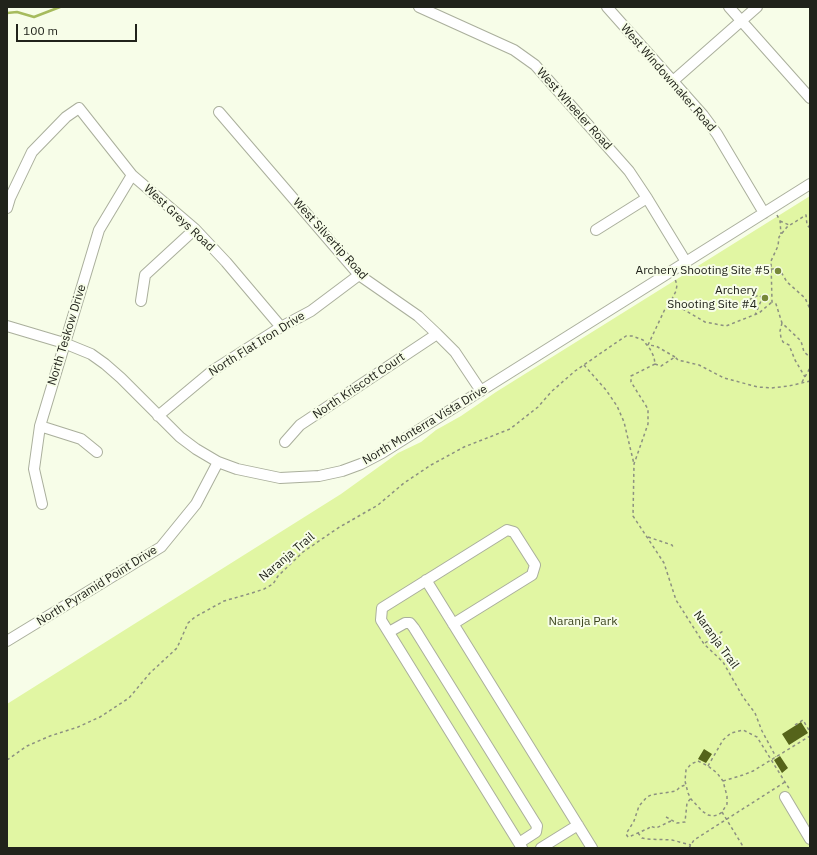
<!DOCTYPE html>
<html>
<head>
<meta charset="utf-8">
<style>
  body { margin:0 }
  #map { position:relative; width:817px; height:855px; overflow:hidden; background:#f7fde8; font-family:"IBM Plex Sans",sans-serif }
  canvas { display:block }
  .frame { position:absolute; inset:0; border:8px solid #21231b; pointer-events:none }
  .scale { position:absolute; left:16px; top:24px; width:121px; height:18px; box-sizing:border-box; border:2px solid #21231b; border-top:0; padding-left:5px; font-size:12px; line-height:14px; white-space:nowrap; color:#21231b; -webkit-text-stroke:3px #f7fde8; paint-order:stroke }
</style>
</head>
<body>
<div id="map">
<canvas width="817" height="855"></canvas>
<div class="frame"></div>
<div class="scale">100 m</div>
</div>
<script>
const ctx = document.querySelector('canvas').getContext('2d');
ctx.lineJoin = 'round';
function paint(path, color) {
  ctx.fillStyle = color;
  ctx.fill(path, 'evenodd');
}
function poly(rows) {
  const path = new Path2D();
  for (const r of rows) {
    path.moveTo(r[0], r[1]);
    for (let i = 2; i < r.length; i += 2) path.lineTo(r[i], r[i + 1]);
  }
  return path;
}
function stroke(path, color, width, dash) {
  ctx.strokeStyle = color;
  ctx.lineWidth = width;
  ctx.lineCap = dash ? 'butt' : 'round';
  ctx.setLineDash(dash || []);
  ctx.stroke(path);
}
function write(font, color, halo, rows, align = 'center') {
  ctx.font = font + ' "IBM Plex Sans",sans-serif';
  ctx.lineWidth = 4;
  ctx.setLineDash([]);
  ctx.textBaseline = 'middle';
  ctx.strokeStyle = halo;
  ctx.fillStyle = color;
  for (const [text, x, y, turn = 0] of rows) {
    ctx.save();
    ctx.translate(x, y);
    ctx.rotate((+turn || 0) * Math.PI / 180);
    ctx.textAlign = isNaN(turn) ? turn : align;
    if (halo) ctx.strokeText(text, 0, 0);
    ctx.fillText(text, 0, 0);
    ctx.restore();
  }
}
const green = poly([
  [810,196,810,848,7,848,7,704,341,494,398,453,421,442,436,430,461,416,496,392]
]);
const stream = poly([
  [7,13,17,12,34,17,60,7]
]);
const building = poly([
  [801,722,808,733,789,745,782,734],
  [704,749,712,754,706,763,698,759],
  [780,756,788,768,782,773,774,760]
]);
const path = poly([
  [777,215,780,221,781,234],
  [780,221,789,225],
  [810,228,807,225,806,215,787,227,779,237,778,246,771,261,772,302,776,304,782,323,801,341,804,352,810,357],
  [771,269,777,269,781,272,787,282,805,298,810,309],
  [744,302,759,295,761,297,761,301,755,315],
  [669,305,676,291,677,285,675,279],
  [782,323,780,331,781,338,783,342,789,345,795,360,805,377],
  [675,357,656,346,648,345,665,309,669,305,676,305,705,322,726,326,759,313,772,302],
  [655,364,631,376,631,382,648,409,648,424,634,464,633,516,664,563,676,600,704,644,723,662,743,697,755,713,762,731,776,757],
  [655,364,661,366,675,357,678,360,699,365,724,378,758,387,771,388,789,386,810,381],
  [584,365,606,390,617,406,624,422,634,464],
  [802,382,810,368],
  [648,537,672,545,673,547],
  [705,643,723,631],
  [795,725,803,720,810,732],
  [7,760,27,746,50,736,78,727,100,717,129,698,150,673,177,648,188,623,195,617,224,601,252,593,264,589,273,584,278,576,303,552,338,528,378,505,404,483,431,465,464,447,510,429,538,407,551,392,575,371,617,342,626,336,632,336,643,340,650,349,654,357,655,364],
  [698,761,708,766,717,773,723,781,727,796,727,804,722,812,718,815,713,816,708,815,702,811,691,799,688,793,685,781,686,770,691,764,698,761],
  [708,766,723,740,731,733,743,730,757,737,790,790],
  [723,781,743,775,753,771,810,736],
  [722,812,744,848],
  [666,817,677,823,685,822,687,803,691,798],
  [671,821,656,828,650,826,649,828,631,836,628,837,626,834,634,821,639,806,647,797,651,795,676,791,680,787,685,785],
  [638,833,642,838,647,839,672,840,691,845],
  [689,848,694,840,785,782]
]);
const minor = poly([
  [419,7,514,50,535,65,629,171,647,198,686,262],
  [607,7,703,115,717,134,764,213],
  [729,7,810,98],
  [673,81,757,7],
  [219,112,359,275,418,316,437,334,455,352,481,391],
  [7,208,10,198,32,152,66,117,79,108,132,175,195,229,226,262,281,327],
  [596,230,647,198],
  [141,301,145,275,195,229],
  [7,326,64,343,91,354,105,364,121,378,180,437,196,449,218,462,237,469,280,478,319,476,342,471,361,464,382,453,810,184],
  [158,416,212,371,281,327,311,311,359,275],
  [40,426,81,439,97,452],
  [285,442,300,425,437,334],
  [42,504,34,469,40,426,99,230,132,175],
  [426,580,592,848],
  [453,624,532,575,535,565,514,532,507,530,382,608,381,620,522,848],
  [389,632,405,623,410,623,414,628,537,826,536,832,519,843],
  [7,641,161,547,196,504,218,462],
  [785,797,810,839],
  [541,848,578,825]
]);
const markers = [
  [778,271,4,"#778838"],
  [765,298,4,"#778838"]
];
const streetNames = [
  ["West Windowmaker Road",668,78,49],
  ["West Wheeler Road",574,109,48],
  ["West Greys Road",179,218,43],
  ["West Silvertip Road",330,239,48],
  ["North Teskow Drive",67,335,-73],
  ["North Flat Iron Drive",257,344,-32],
  ["North Kriscott Court",359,386,-34],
  ["North Monterra Vista Drive",425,425,-31],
  ["Naranja Trail",287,557,-40],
  ["North Pyramid Point Drive",97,586,-32],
  ["Naranja Trail",716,640,54]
];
const poiNames = [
  ["Archery Shooting Site #5",770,271],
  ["Archery",757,291],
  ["Shooting Site #4",757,305]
];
const parkNames = [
  ["Naranja Park",583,622]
];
paint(green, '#e1f6a3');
stroke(stream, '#a6bb5d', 2.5);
paint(building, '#55641a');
stroke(minor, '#aaaf9c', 12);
stroke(path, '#8c9081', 1.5, [3, 3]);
stroke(minor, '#fff', 10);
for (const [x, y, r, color] of markers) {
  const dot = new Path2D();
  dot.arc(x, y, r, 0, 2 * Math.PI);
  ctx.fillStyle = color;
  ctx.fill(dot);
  stroke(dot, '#f7fde8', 1.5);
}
write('12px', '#21231b', '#f7fde8', streetNames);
write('12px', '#21231b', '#f7fde8', poiNames, 'right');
write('12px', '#3b441d', '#f7fde8', parkNames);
</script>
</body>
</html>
